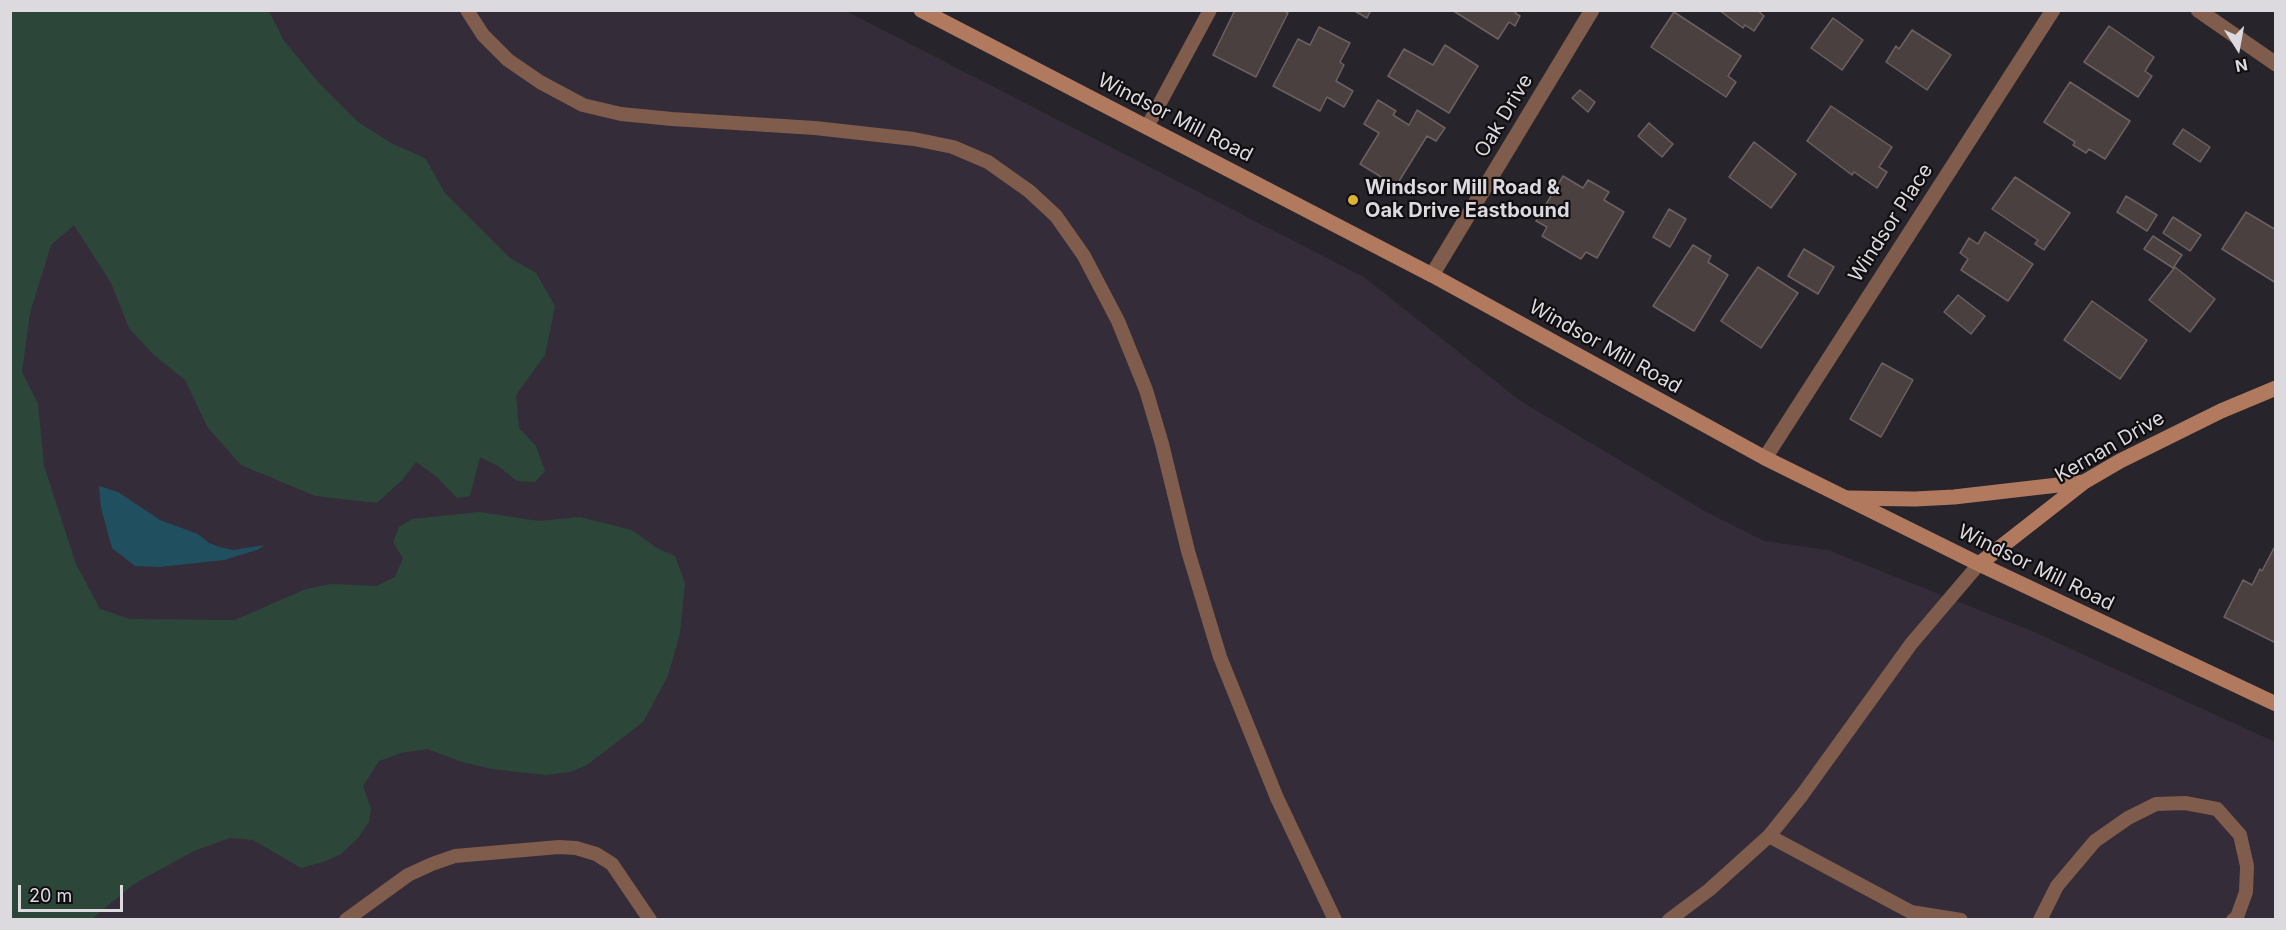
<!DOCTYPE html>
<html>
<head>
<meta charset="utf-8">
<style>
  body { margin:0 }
  #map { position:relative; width:2286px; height:930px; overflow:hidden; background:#28242b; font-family:Inter,sans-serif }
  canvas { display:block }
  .frame { position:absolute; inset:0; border:12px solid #dcdade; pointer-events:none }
  .north { position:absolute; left:2208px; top:18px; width:60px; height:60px; -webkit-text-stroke:4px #100e11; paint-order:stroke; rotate:169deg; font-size:16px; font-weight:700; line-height:24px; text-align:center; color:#dcdade }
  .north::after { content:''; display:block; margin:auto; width:21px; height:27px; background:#dcdade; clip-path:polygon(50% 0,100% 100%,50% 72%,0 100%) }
  .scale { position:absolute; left:18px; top:885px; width:105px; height:27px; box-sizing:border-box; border:3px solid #dcdade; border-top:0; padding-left:8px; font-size:18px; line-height:21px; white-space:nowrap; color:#dcdade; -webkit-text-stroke:4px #100e11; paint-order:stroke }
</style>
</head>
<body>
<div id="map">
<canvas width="2286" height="930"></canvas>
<div class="frame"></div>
<div class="north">N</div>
<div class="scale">20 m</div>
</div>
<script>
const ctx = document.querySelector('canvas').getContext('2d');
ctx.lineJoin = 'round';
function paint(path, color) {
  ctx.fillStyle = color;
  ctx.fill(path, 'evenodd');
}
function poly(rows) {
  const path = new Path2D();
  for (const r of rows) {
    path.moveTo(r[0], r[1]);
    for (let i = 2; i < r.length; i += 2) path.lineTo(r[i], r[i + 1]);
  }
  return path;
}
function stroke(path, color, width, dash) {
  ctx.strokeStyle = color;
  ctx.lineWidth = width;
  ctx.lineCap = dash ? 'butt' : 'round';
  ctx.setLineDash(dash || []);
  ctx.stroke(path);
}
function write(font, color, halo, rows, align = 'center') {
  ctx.font = font + ' Inter,sans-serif';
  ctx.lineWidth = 4.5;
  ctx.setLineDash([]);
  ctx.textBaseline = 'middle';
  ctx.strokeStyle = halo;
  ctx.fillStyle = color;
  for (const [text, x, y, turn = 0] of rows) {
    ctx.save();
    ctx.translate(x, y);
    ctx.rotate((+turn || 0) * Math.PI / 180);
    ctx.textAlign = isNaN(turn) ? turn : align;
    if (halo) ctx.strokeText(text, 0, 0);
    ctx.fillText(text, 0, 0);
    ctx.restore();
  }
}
const built = poly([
  [10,11,846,11,1364,277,1519,400,1708,513,1764,541,1828,550,2032,631,2275,742,2275,919,11,919]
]);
const green = poly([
  [10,11,269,11,284,41,318,82,358,122,391,143,425,158,445,193,510,258,536,273,555,306,545,355,516,395,519,428,536,446,545,471,535,482,517,481,498,466,480,457,470,496,457,498,437,477,416,462,402,480,377,503,315,496,241,465,208,428,185,380,154,355,129,328,111,283,74,225,51,245,30,313,22,372,38,404,44,466,76,564,100,609,130,619,235,620,306,589,331,584,376,586,395,577,403,558,393,542,399,527,412,519,479,512,539,521,580,517,632,530,657,548,675,556,685,583,680,633,668,676,643,722,587,765,570,772,545,775,492,769,462,762,427,749,401,753,379,761,363,786,371,809,369,822,358,838,341,854,326,861,301,868,253,840,230,838,194,851,134,884,92,919,11,919]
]);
const water = poly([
  [99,486,118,492,160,520,198,534,209,543,219,547,233,550,265,545,257,550,224,560,160,567,135,566,112,548,101,508]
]);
const building = poly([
  [1235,10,1283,10,1288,13,1256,77,1213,55,1235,10],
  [1353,10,1371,10,1367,18,1353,10],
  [1452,10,1517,10,1515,13,1520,16,1515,26,1509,22,1498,39,1452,10],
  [1719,10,1757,10,1764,16,1754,31,1745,25,1743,28,1719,10],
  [1674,12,1741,56,1728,76,1736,82,1726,97,1651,47,1674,12],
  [1833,18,1863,40,1842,70,1811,48,1833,18],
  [2109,26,2154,57,2145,71,2152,76,2138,97,2084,62,2109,26],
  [1319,27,1350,43,1340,62,1344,65,1336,81,1353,91,1344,107,1327,97,1320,111,1273,86,1298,39,1310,45,1319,27],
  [1912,30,1951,55,1927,90,1886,62,1896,46,1899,49,1912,30],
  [1445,45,1478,66,1449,113,1388,76,1404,49,1433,65,1445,45],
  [2070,82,2130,121,2105,159,2089,149,2086,153,2073,145,2075,142,2044,122,2070,82],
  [1580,90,1595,102,1588,112,1572,98,1580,90],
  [1378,100,1396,111,1393,115,1409,125,1417,110,1445,128,1436,141,1427,136,1396,186,1360,164,1379,133,1364,124,1378,100],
  [1831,106,1892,147,1879,167,1887,172,1877,188,1854,172,1852,175,1807,141,1831,106],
  [1649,123,1673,144,1662,157,1638,136,1649,123],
  [2183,129,2210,147,2200,162,2173,144,2183,129],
  [1754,142,1796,174,1771,208,1729,177,1754,142],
  [1563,176,1583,188,1588,180,1609,192,1604,200,1624,212,1597,258,1586,252,1581,259,1542,236,1547,227,1536,221,1563,176],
  [2015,177,2070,213,2044,250,2035,244,2038,240,1992,209,2015,177],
  [2126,196,2157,215,2147,231,2117,212,2126,196],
  [1669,209,1686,219,1670,247,1653,237,1669,209],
  [2246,212,2276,230,2276,283,2222,249,2246,212],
  [2173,217,2201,235,2190,251,2163,233,2173,217],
  [1985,232,2033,264,2008,301,1961,270,1968,259,1960,253,1969,238,1978,244,1985,232],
  [2153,236,2182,255,2173,268,2144,249,2153,236],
  [1693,245,1711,256,1708,262,1728,275,1694,331,1653,306,1693,245],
  [1804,249,1834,267,1818,294,1788,276,1804,249],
  [1758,267,1798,293,1761,348,1721,321,1758,267],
  [2175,267,2215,299,2190,332,2149,300,2175,267],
  [1958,295,1985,316,1971,334,1944,312,1958,295],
  [2092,301,2147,340,2120,379,2064,340,2092,301],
  [1882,363,1913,380,1881,437,1850,419,1882,363],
  [2274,548,2276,549,2276,643,2224,617,2243,580,2252,585,2260,569,2262,571,2274,548]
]);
const lane = poly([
  [467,10,483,35,508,60,540,82,583,105,621,114,672,119,815,128,914,139,953,147,988,162,1029,191,1056,216,1084,256,1118,321,1146,390,1162,444,1188,551,1220,657,1277,798,1335,920],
  [1147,127,1210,10],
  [1769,836,1911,912,1961,920],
  [346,920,408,875,432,864,455,856,559,847,576,848,596,854,612,864,650,920],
  [1669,920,1709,890,1769,836,1802,795,1911,644,1979,564],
  [2040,920,2057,886,2095,841,2128,818,2156,804,2185,803,2217,809,2240,835,2247,866,2246,892,2237,917,2233,920]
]);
const street = poly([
  [2198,10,2276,64],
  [1432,275,1592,10],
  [1765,458,2053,10]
]);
const secondary = poly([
  [921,10,1432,275,1765,458,1979,564,2276,704],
  [1848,498,1915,499,1954,497,2084,482],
  [1979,564,2084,482,2120,461,2221,411,2276,388]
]);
const markers = [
  [1353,200,6,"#dab333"]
];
const streetNames = [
  ["Oak Drive",1504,116,-59],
  ["Windsor Mill Road",1175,118,27],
  ["Windsor Place",1891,223,-57],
  ["Windsor Mill Road",1605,347,29],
  ["Kernan Drive",2110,447,-30],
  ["Windsor Mill Road",2036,568,26]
];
const poiNames = [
  ["Windsor Mill Road &",1365,188],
  ["Oak Drive Eastbound",1365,211]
];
paint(built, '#342c38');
paint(green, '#2c4739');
paint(water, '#20505f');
paint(building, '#4a4040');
stroke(building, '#6c6161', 1.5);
stroke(lane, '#7f5c4b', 14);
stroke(street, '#7f5c4b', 15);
stroke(secondary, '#b17a5f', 15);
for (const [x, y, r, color] of markers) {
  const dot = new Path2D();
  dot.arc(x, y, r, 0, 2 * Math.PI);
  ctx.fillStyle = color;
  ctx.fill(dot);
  stroke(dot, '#100e11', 2);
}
write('20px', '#dcdade', '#100e11', streetNames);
write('bold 20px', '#dcdade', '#100e11', poiNames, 'left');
</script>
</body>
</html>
